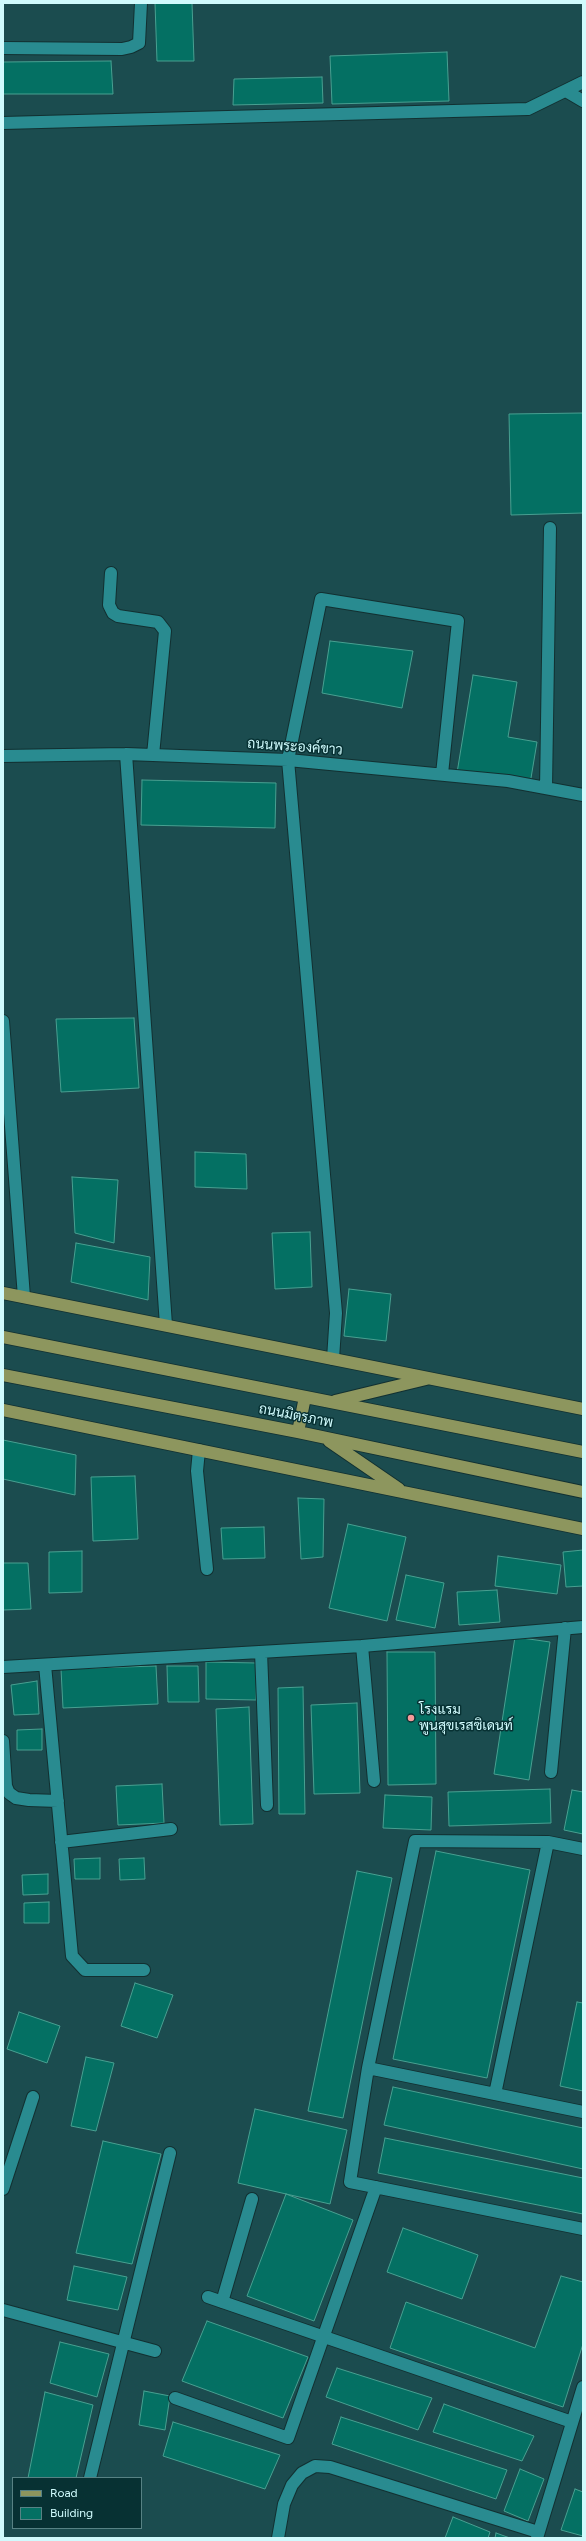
<!DOCTYPE html>
<html>
<head>
<meta charset="utf-8">
<style>
  body { margin:0 }
  #map { position:relative; width:586px; height:2541px; overflow:hidden; background:#1b4c4f; font-family:Figtree,sans-serif }
  canvas { display:block }
  .frame { position:absolute; inset:0; border:4px solid #d0fbfd; pointer-events:none }
  .legend { position:absolute; left:12px; top:2477px; width:130px; height:52px; box-sizing:border-box; background:#073133; border:1px solid #578284; margin:0; padding:5px 7px; list-style:none; font-size:12px; color:#d0fbfd }
  .legend li { display:flex; align-items:center; gap:8px; height:20px }
  .legend b { width:20px; border:1px solid #578284 }
</style>
</head>
<body>
<div id="map">
<canvas width="586" height="2541"></canvas>
<div class="frame"></div>
<ul class="legend">
<li><b style="height:5px;background:#8d965e"></b>Road</li>
<li><b style="height:11px;background:#047063"></b>Building</li>
</ul>
</div>
<script>
const ctx = document.querySelector('canvas').getContext('2d');
ctx.lineJoin = 'round';
function paint(path, color) {
  ctx.fillStyle = color;
  ctx.fill(path, 'evenodd');
}
function poly(rows) {
  const path = new Path2D();
  for (const r of rows) {
    path.moveTo(r[0], r[1]);
    for (let i = 2; i < r.length; i += 2) path.lineTo(r[i], r[i + 1]);
  }
  return path;
}
function stroke(path, color, width, dash) {
  ctx.strokeStyle = color;
  ctx.lineWidth = width;
  ctx.lineCap = dash ? 'butt' : 'round';
  ctx.setLineDash(dash || []);
  ctx.stroke(path);
}
function write(font, color, halo, rows, align = 'center') {
  ctx.font = font + ' Figtree,Sarabun,sans-serif';
  ctx.lineWidth = 3;
  ctx.setLineDash([]);
  ctx.textBaseline = 'middle';
  ctx.strokeStyle = halo;
  ctx.fillStyle = color;
  for (const [text, x, y, turn = 0] of rows) {
    ctx.save();
    ctx.translate(x, y);
    ctx.rotate((+turn || 0) * Math.PI / 180);
    ctx.textAlign = isNaN(turn) ? turn : align;
    if (halo) ctx.strokeText(text, 0, 0);
    ctx.fillText(text, 0, 0);
    ctx.restore();
  }
}
const building = poly([
  [155,3,192,3,194,61,157,61,155,3],
  [447,52,449,101,332,104,330,56,447,52],
  [111,61,113,94,3,94,3,62,111,61],
  [322,77,323,103,233,105,234,79,322,77],
  [583,413,583,513,511,515,509,414,583,413],
  [330,641,413,651,402,708,322,693,330,641],
  [473,675,517,682,508,737,537,742,530,784,457,773,473,675],
  [142,780,276,783,275,828,141,825,142,780],
  [134,1018,139,1088,61,1092,56,1019,134,1018],
  [195,1152,246,1154,247,1189,195,1187,195,1152],
  [72,1177,118,1180,114,1243,75,1233,72,1177],
  [310,1232,312,1287,275,1289,272,1233,310,1232],
  [76,1243,150,1257,148,1300,71,1282,76,1243],
  [349,1289,391,1294,386,1341,344,1336,349,1289],
  [3,1440,76,1455,75,1495,3,1479,3,1440],
  [135,1476,138,1539,93,1541,91,1477,135,1476],
  [298,1498,324,1499,323,1557,301,1559,298,1498],
  [348,1524,406,1537,387,1621,329,1608,348,1524],
  [264,1527,265,1558,223,1559,221,1528,264,1527],
  [583,1550,583,1586,566,1587,563,1552,583,1550],
  [82,1551,82,1592,49,1593,49,1552,82,1551],
  [498,1556,561,1565,557,1594,495,1586,498,1556],
  [3,1563,28,1563,31,1609,3,1610,3,1563],
  [406,1575,444,1583,435,1628,396,1620,406,1575],
  [497,1590,500,1622,459,1625,457,1592,497,1590],
  [515,1637,550,1642,529,1780,494,1774,515,1637],
  [387,1652,435,1652,436,1784,388,1785,387,1652],
  [206,1662,257,1663,256,1700,206,1699,206,1662],
  [156,1666,158,1704,63,1708,61,1669,156,1666],
  [167,1666,198,1666,199,1702,168,1702,167,1666],
  [37,1681,39,1714,14,1715,11,1685,37,1681],
  [303,1687,305,1814,279,1814,278,1688,303,1687],
  [357,1703,360,1793,314,1794,311,1705,357,1703],
  [249,1707,253,1824,220,1825,216,1709,249,1707],
  [42,1729,42,1750,17,1750,17,1730,42,1729],
  [162,1784,164,1823,118,1825,116,1786,162,1784],
  [550,1789,551,1823,449,1826,448,1792,550,1789],
  [572,1790,583,1792,583,1834,564,1830,572,1790],
  [385,1795,432,1797,431,1830,383,1828,385,1795],
  [436,1851,530,1870,487,2078,393,2059,436,1851],
  [100,1858,100,1879,75,1879,74,1859,100,1858],
  [144,1858,145,1879,120,1880,119,1859,144,1858],
  [357,1871,392,1878,343,2118,308,2111,357,1871],
  [48,1874,48,1894,23,1895,22,1875,48,1874],
  [49,1902,49,1923,24,1923,24,1903,49,1902],
  [135,1983,173,1995,157,2038,121,2026,135,1983],
  [577,2002,583,2003,583,2091,560,2086,577,2002],
  [19,2012,60,2026,47,2063,7,2049,19,2012],
  [86,2057,114,2063,96,2131,71,2126,86,2057],
  [393,2087,583,2128,583,2169,384,2125,393,2087],
  [255,2109,347,2130,330,2204,238,2183,255,2109],
  [385,2138,583,2178,583,2214,378,2173,385,2138],
  [103,2141,161,2154,132,2264,76,2253,103,2141],
  [286,2194,353,2220,314,2321,247,2296,286,2194],
  [403,2228,478,2255,462,2299,387,2272,403,2228],
  [74,2266,127,2277,118,2310,67,2300,74,2266],
  [561,2276,583,2282,583,2344,563,2407,390,2348,406,2302,535,2348,561,2276],
  [207,2321,308,2357,283,2418,182,2381,207,2321],
  [60,2342,109,2354,97,2397,50,2383,60,2342],
  [337,2368,432,2398,418,2430,326,2397,337,2368],
  [144,2391,170,2396,165,2430,139,2425,144,2391],
  [45,2392,93,2405,76,2478,28,2478,45,2392],
  [444,2404,534,2436,522,2461,433,2432,444,2404],
  [341,2417,507,2470,496,2499,332,2444,341,2417],
  [173,2422,280,2455,265,2489,163,2456,173,2422],
  [520,2469,544,2479,528,2521,504,2511,520,2469],
  [575,2489,583,2492,583,2536,561,2530,575,2489],
  [453,2517,490,2532,488,2538,445,2538,453,2517],
  [496,2533,510,2538,495,2538,496,2533]
]);
const minor = poly([
  [3,48,122,49,131,47,139,43,141,3],
  [566,91,583,101],
  [3,123,528,109,583,82],
  [111,573,109,605,113,613,118,616,158,622,165,631,153,755],
  [126,754,166,1325],
  [3,756,126,754,288,760,508,781,583,795],
  [546,788,550,528],
  [3,1021,24,1297],
  [333,1359,336,1313,288,760,321,599,458,621,442,774],
  [199,1450,197,1471,207,1569],
  [362,1646,374,1781],
  [261,1652,267,1805],
  [45,1665,72,1956,85,1970,144,1970],
  [3,1667,362,1646,583,1627],
  [3,1741,6,1786,9,1793,16,1798,29,1800,58,1801],
  [551,1772,565,1628],
  [61,1842,171,1829],
  [583,1849,548,1842,415,1841,368,2068,350,2182,583,2229],
  [368,2068,583,2112],
  [495,2094,548,1842],
  [3,2189,33,2097],
  [208,2297,572,2422],
  [222,2302,252,2199],
  [3,2310,155,2351],
  [175,2398,288,2438,376,2187],
  [90,2478,170,2153],
  [278,2538,284,2504,292,2485,302,2473,315,2466,330,2467,538,2532],
  [537,2538,583,2387]
]);
const major = poly([
  [3,1293,583,1409],
  [3,1337,583,1452],
  [3,1375,298,1432,583,1492],
  [335,1401,426,1379],
  [3,1410,583,1529],
  [298,1432,305,1397],
  [329,1441,399,1489]
]);
const markers = [
  [411,1718,4,"#f59b9a"]
];
const streetNames = [
  ["ถนนพระองค์ขาว",295,747,4],
  ["ถนนมิตรภาพ",296,1416,11]
];
const poiNames = [
  ["โรงแรม",419,1710],
  ["พูนสุขเรสซิเดนท์",419,1726]
];
paint(building, '#047063');
stroke(building, '#48a091', 1);
stroke(minor, '#123031', 14);
stroke(major, '#123031', 14);
stroke(minor, '#298b90', 12);
stroke(major, '#8d965e', 12);
for (const [x, y, r, color] of markers) {
  const dot = new Path2D();
  dot.arc(x, y, r, 0, 2 * Math.PI);
  ctx.fillStyle = color;
  ctx.fill(dot);
  stroke(dot, '#073133', 1.5);
}
write('14px', '#d0fbfd', '#073133', streetNames);
write('14px', '#d0fbfd', '#073133', poiNames, 'left');
</script>
</body>
</html>
